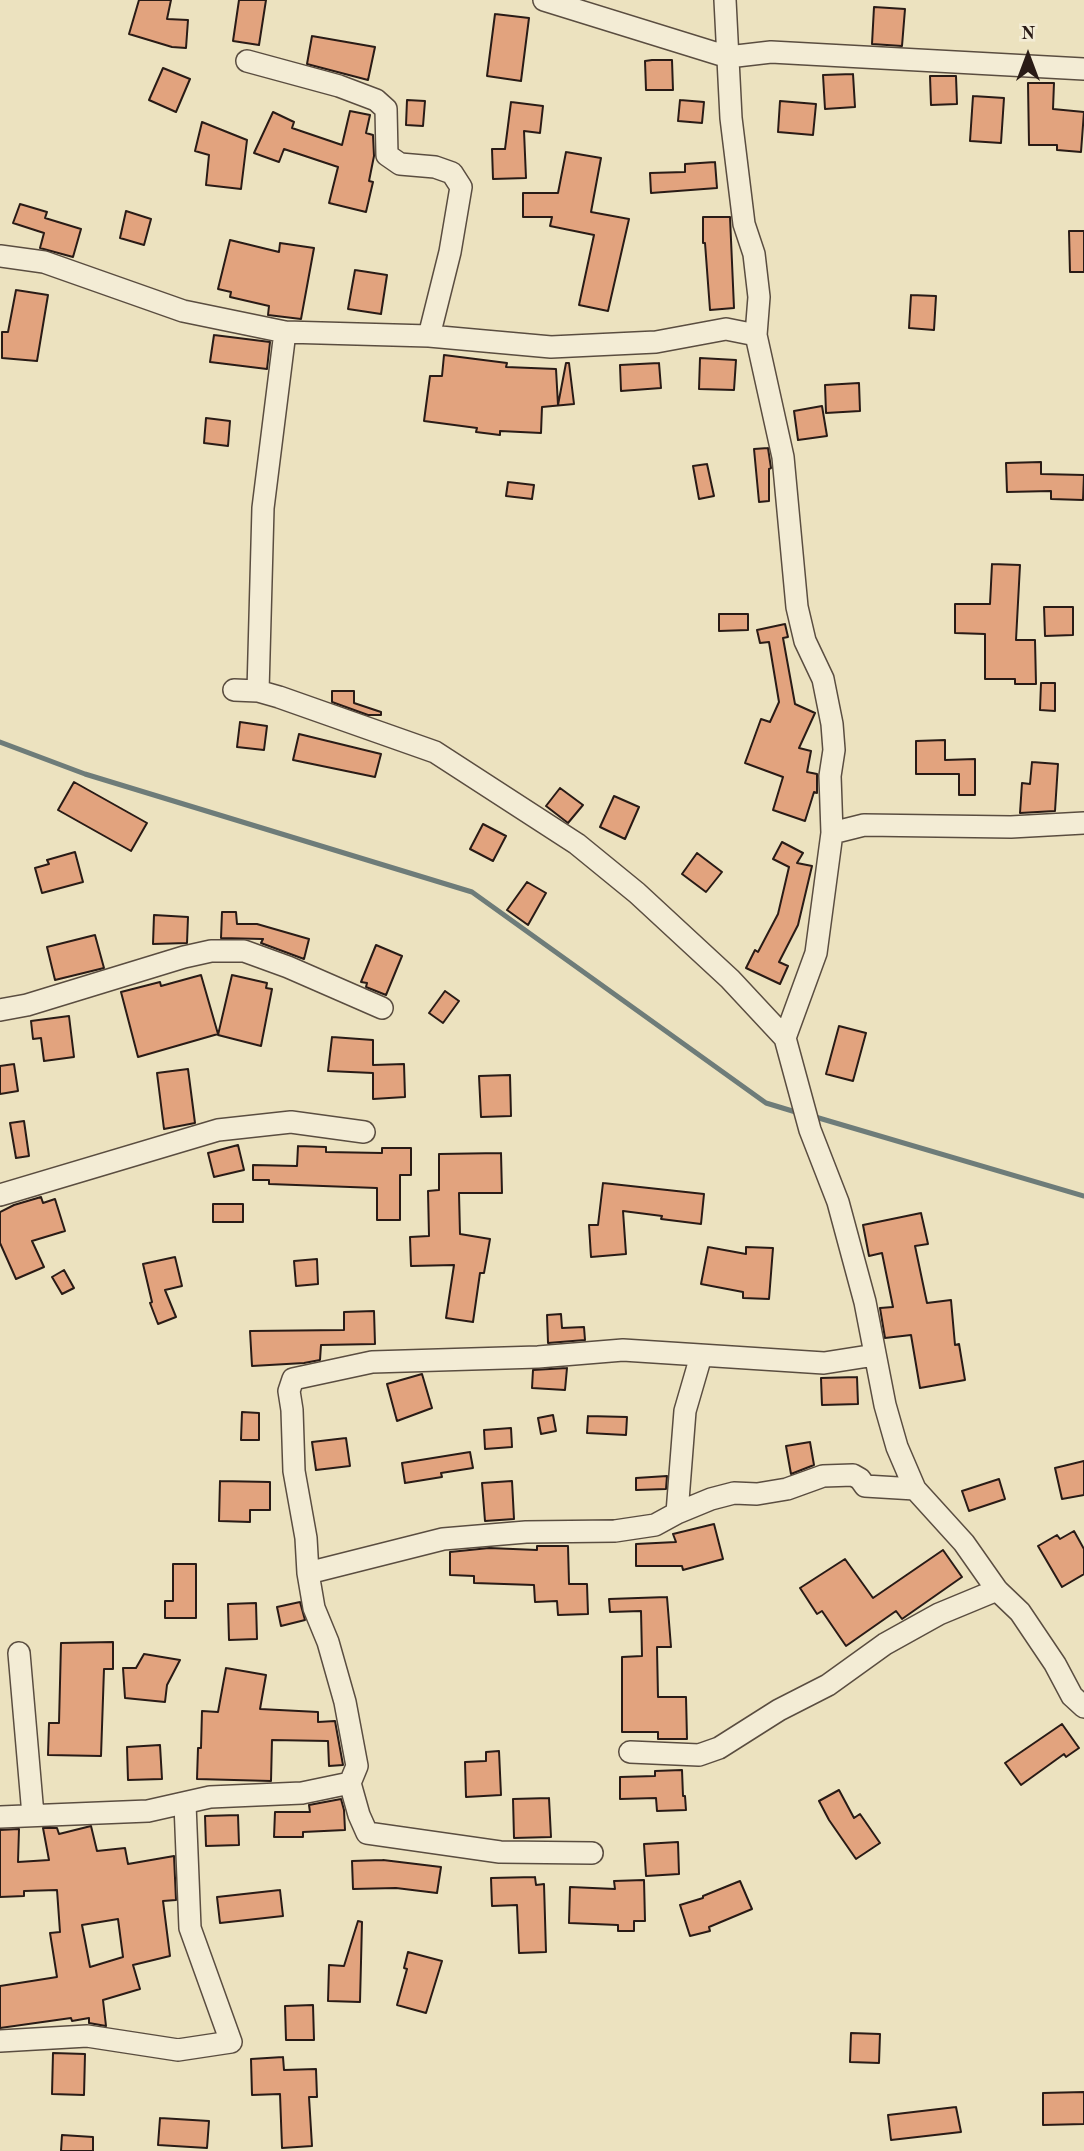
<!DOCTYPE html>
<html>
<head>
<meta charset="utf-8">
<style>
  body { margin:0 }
  #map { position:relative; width:1084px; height:2151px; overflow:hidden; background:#ece2bf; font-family:"Old Standard TT",serif }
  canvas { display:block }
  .north { position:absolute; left:993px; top:21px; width:70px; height:70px; -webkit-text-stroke:5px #f3ecd5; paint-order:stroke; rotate:0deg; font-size:19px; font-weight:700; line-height:28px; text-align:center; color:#291b16 }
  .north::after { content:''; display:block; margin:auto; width:24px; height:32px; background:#291b16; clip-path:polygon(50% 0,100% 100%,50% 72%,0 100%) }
</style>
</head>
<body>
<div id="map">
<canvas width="1084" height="2151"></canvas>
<div class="north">N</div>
</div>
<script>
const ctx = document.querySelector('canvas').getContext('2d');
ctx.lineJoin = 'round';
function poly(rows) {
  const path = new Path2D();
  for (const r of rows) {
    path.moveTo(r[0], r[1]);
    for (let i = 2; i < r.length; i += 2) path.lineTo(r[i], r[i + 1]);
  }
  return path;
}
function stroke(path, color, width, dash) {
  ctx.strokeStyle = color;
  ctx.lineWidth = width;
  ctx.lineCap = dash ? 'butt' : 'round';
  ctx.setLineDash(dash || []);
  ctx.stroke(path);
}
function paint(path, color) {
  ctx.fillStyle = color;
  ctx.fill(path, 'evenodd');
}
const stream = poly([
  [0,742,85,774,472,892,766,1103,799,1113],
  [812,1116,1084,1196]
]);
const building = poly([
  [139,0,171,0,167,19,188,20,186,48,172,47,129,34,139,0],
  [239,0,266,0,259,45,233,41,239,0],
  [874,7,905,9,902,46,872,44,874,7],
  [495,14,529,18,521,81,487,76,495,14],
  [312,36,375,47,368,80,307,64,312,36],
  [652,60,672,60,673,90,646,90,645,61,652,60],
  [163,68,190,79,176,112,149,100,163,68],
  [853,74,855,107,825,109,823,75,853,74],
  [930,76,956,76,957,104,931,105,930,76],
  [1028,83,1054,83,1053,109,1084,112,1081,152,1057,150,1057,145,1029,145,1028,83],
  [973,96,1004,98,1001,143,970,141,973,96],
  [407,100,425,101,423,126,406,125,407,100],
  [680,100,704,102,702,123,678,121,680,100],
  [780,101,816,104,813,135,778,132,780,101],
  [511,102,543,106,540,133,524,131,526,178,493,179,492,149,505,149,511,102],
  [350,111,370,115,366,133,373,135,374,156,369,181,373,182,366,212,329,203,338,167,284,149,279,162,254,153,273,112,294,122,292,128,342,145,350,111],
  [202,122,247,140,241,189,206,185,209,155,195,151,202,122],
  [566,152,601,158,591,212,629,219,608,311,579,305,594,235,550,226,552,217,523,217,523,193,558,193,566,152],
  [715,162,717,188,651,193,650,173,685,172,685,164,715,162],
  [20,204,47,212,45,218,81,229,73,257,40,248,44,233,13,223,20,204],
  [126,211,151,219,144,245,120,238,126,211],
  [703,217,730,217,734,308,710,310,705,243,703,243,703,217],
  [1069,231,1084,231,1084,272,1070,272,1069,231],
  [230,240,279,252,280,243,314,248,301,319,268,315,269,306,230,297,231,292,218,289,230,240],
  [355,270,387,275,381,314,348,309,355,270],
  [16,290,48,295,37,361,2,358,2,332,8,332,16,290],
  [911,295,936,296,934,330,909,328,911,295],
  [214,335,270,342,267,369,210,362,214,335],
  [444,355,507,363,506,367,556,369,558,405,566,363,569,363,574,404,542,407,541,433,500,431,500,435,476,432,477,428,424,421,430,376,442,376,444,355],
  [700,358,736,360,734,390,699,389,700,358],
  [659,363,661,388,621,391,620,365,659,363],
  [859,383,860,411,826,413,825,385,859,383],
  [822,406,827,436,798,440,794,411,822,406],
  [206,418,230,421,228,446,204,443,206,418],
  [768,448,771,468,769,469,769,501,759,502,754,449,768,448],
  [1041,462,1041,474,1084,475,1083,500,1051,499,1051,491,1007,492,1006,463,1041,462],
  [707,464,714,496,699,499,693,466,707,464],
  [508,482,534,485,532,499,506,496,508,482],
  [992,564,1020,565,1016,640,1035,640,1036,684,1015,684,1015,679,985,679,985,634,955,633,955,604,990,604,992,564],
  [1044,607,1073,607,1073,635,1045,636,1044,607],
  [719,614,748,614,748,630,719,631,719,614],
  [785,624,788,637,783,638,795,704,815,713,799,748,811,751,807,772,817,774,817,793,814,792,805,821,773,810,783,777,745,763,761,719,770,722,779,702,769,642,760,643,757,630,785,624],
  [1041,683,1055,683,1055,711,1040,710,1041,683],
  [332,691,354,691,354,703,381,712,381,715,368,715,332,702,332,691],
  [240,722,267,726,264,750,237,747,240,722],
  [299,734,381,754,375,777,293,760,299,734],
  [945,740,945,760,975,759,975,795,959,795,959,774,916,774,916,741,945,740],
  [1032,762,1058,764,1055,811,1020,813,1022,783,1030,784,1032,762],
  [74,782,147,823,131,851,58,810,74,782],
  [560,788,583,805,568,823,546,806,560,788],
  [614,796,639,807,625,839,600,827,614,796],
  [483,824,506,836,493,861,470,849,483,824],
  [782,842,803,853,797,863,812,866,798,925,779,962,788,966,780,984,746,968,755,950,758,952,778,914,789,867,773,859,782,842],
  [75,852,83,882,42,893,35,868,49,864,47,860,75,852],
  [697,853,722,872,706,892,682,874,697,853],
  [527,882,546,893,528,925,507,910,527,882],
  [222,912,236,912,237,924,257,924,309,939,304,959,261,943,263,939,221,938,222,912],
  [154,915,188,917,187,943,153,944,154,915],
  [95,935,104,968,55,980,47,947,95,935],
  [376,945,402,956,386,995,366,987,367,983,361,982,376,945],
  [201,975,218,1034,138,1057,121,992,160,982,161,986,201,975],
  [232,975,267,983,266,988,272,989,261,1046,218,1035,232,975],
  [445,991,459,1001,443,1023,429,1013,445,991],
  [69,1016,74,1057,44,1061,41,1038,33,1039,31,1021,69,1016],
  [839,1026,866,1033,853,1081,826,1074,839,1026],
  [332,1037,373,1040,373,1065,404,1064,405,1097,373,1099,373,1073,328,1071,332,1037],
  [14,1064,18,1091,0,1094,0,1066,14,1064],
  [188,1069,195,1123,164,1129,157,1073,188,1069],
  [510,1075,511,1116,481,1117,479,1076,510,1075],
  [24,1121,29,1156,16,1158,10,1123,24,1121],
  [238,1145,244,1170,214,1177,208,1153,238,1145],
  [298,1146,326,1147,326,1152,382,1153,382,1148,411,1148,411,1175,400,1175,400,1220,377,1220,377,1188,269,1184,269,1180,253,1180,253,1165,297,1166,298,1146],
  [501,1153,502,1193,459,1193,460,1234,490,1239,484,1273,480,1273,473,1322,446,1318,454,1265,411,1266,410,1237,429,1236,428,1191,439,1190,439,1154,501,1153],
  [603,1183,704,1194,701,1224,661,1219,662,1216,623,1211,626,1254,591,1257,589,1225,598,1225,603,1183],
  [41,1197,43,1203,55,1199,65,1231,32,1241,44,1267,16,1279,0,1243,0,1212,14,1205,41,1197],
  [213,1204,243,1204,243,1222,213,1222,213,1204],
  [921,1213,928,1244,915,1246,927,1303,951,1300,955,1345,959,1344,965,1380,920,1388,911,1335,885,1338,880,1308,893,1307,882,1253,869,1256,863,1225,921,1213],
  [708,1247,746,1254,746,1247,773,1248,769,1299,743,1298,743,1292,701,1284,708,1247],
  [175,1257,182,1286,165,1290,176,1317,158,1324,150,1303,152,1302,143,1264,175,1257],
  [317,1259,318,1284,296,1286,294,1261,317,1259],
  [64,1270,74,1288,62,1294,52,1277,64,1270],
  [374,1311,375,1344,321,1345,320,1360,304,1363,252,1366,250,1331,344,1330,344,1312,374,1311],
  [561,1314,562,1328,584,1327,585,1340,548,1343,547,1315,561,1314],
  [567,1368,565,1390,532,1388,533,1370,567,1368],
  [422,1374,432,1408,397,1421,387,1384,422,1374],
  [857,1377,858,1404,822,1405,821,1378,857,1377],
  [242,1412,259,1413,259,1440,241,1440,242,1412],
  [553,1415,556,1431,541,1434,538,1418,553,1415],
  [588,1416,627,1417,626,1435,587,1433,588,1416],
  [511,1428,512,1447,485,1449,484,1430,511,1428],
  [346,1438,350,1466,316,1470,312,1442,346,1438],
  [810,1442,814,1465,791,1474,786,1446,810,1442],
  [470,1452,473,1468,441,1473,442,1477,405,1483,402,1463,470,1452],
  [1084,1461,1084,1495,1062,1499,1055,1468,1084,1461],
  [667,1476,666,1489,636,1490,636,1478,667,1476],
  [999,1479,1005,1499,969,1511,962,1491,999,1479],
  [220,1481,270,1482,270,1510,250,1510,250,1522,219,1521,220,1481],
  [512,1481,514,1519,485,1521,482,1483,512,1481],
  [714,1524,723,1559,683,1570,682,1566,636,1566,636,1544,676,1542,673,1534,714,1524],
  [1074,1531,1084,1549,1084,1574,1062,1587,1038,1546,1057,1535,1060,1539,1074,1531],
  [537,1546,568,1546,569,1584,587,1584,588,1614,558,1615,557,1601,535,1602,534,1585,474,1583,474,1576,450,1575,450,1552,489,1548,537,1550,537,1546],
  [943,1550,962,1577,902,1619,896,1611,846,1646,822,1611,817,1614,800,1588,845,1559,873,1598,943,1550],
  [173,1564,196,1564,196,1618,165,1618,165,1601,173,1601,173,1564],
  [667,1597,671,1647,657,1647,658,1697,686,1697,687,1739,658,1739,658,1732,622,1732,622,1657,642,1656,641,1611,610,1612,609,1599,667,1597],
  [300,1602,305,1620,281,1626,277,1607,300,1602],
  [256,1603,257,1639,229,1640,228,1604,256,1603],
  [113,1642,113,1669,104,1669,101,1756,48,1755,49,1723,59,1723,61,1643,113,1642],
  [144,1654,180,1660,167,1685,165,1702,125,1698,123,1668,136,1668,144,1654],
  [226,1668,266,1675,260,1709,318,1712,318,1722,335,1721,343,1765,329,1766,328,1741,272,1740,271,1781,197,1779,198,1748,201,1748,202,1711,218,1712,226,1668],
  [1062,1724,1079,1748,1066,1757,1064,1754,1021,1785,1005,1763,1062,1724],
  [160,1745,162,1779,128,1780,127,1747,160,1745],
  [499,1751,501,1795,466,1797,465,1762,486,1761,486,1752,499,1751],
  [682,1770,683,1796,685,1796,686,1810,657,1811,656,1798,620,1799,620,1777,655,1776,655,1771,682,1770],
  [839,1790,854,1818,860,1814,880,1843,856,1859,829,1820,819,1801,839,1790],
  [549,1798,551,1837,514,1838,513,1799,549,1798],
  [341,1799,344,1810,345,1830,303,1832,303,1837,274,1837,275,1812,310,1812,309,1805,341,1799],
  [238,1815,239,1845,206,1846,205,1816,238,1815],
  [91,1826,97,1851,125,1848,128,1864,174,1856,176,1900,163,1901,170,1956,133,1965,140,1989,103,2000,106,2026,89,2023,89,2018,72,2021,71,2018,0,2028,0,1986,57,1977,50,1933,60,1932,57,1890,24,1891,24,1896,0,1897,0,1830,19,1829,18,1862,49,1860,43,1828,57,1828,59,1834,91,1826],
  [118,1919,123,1957,90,1967,82,1925,118,1919],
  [678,1842,679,1874,646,1876,644,1844,678,1842],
  [383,1860,441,1867,437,1893,396,1888,353,1889,352,1861,383,1860],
  [535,1877,536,1885,544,1884,546,1952,519,1953,517,1905,492,1906,491,1878,535,1877],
  [644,1880,645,1921,634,1921,634,1931,618,1931,618,1925,569,1923,570,1887,615,1889,614,1881,644,1880],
  [740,1881,752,1909,709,1927,710,1931,690,1936,680,1905,703,1898,703,1896,740,1881],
  [280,1890,283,1916,220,1923,217,1897,280,1890],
  [358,1921,362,1922,360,2002,328,2001,329,1965,344,1966,358,1921],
  [408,1952,442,1961,426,2013,397,2005,407,1969,404,1968,408,1952],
  [313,2005,314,2040,286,2040,285,2006,313,2005],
  [851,2033,880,2034,879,2063,850,2062,851,2033],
  [53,2053,85,2054,84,2095,52,2094,53,2053],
  [283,2057,284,2070,316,2069,317,2097,309,2097,312,2146,282,2148,280,2094,252,2095,251,2059,283,2057],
  [1084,2092,1084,2124,1043,2125,1043,2093,1084,2092],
  [956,2107,961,2132,891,2140,888,2115,956,2107],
  [160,2118,209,2121,207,2148,158,2145,160,2118],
  [62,2135,93,2137,93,2151,61,2151,62,2135]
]);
const minor = poly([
  [544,0,728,57,771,52,1084,69],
  [725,0,731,118,744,224,754,254,759,297,756,335,783,457,797,607,805,641,823,679,832,724,834,750,830,776,832,833,816,953,785,1038],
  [247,61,339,86,376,100,386,109,387,155,400,164,435,167,452,173,461,187,450,252,429,336],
  [0,256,44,262,183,311,285,332,429,336,551,347,656,342,726,329,756,335],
  [234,690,258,691,279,697,435,752,577,844,637,893,730,979,785,1038,810,1130,838,1202,865,1302,885,1405,897,1447,915,1489,964,1543,997,1590,1020,1612,1055,1664,1072,1696,1084,1707],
  [258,691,263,508,285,332],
  [832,833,864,825,1011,827,1084,823],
  [0,1010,27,1005,184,957,211,951,244,951,288,967,382,1008],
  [0,1195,218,1130,291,1122,364,1132],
  [677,1513,711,1499,734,1493,757,1494,787,1489,823,1476,853,1475,860,1479,865,1486,915,1489],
  [308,1573,443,1539,526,1532,615,1531,655,1525,677,1513,685,1411,701,1356],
  [19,1653,33,1815],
  [630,1752,699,1755,719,1748,779,1710,828,1685,885,1644,939,1614,997,1590],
  [350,1783,359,1815,367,1833,500,1852,592,1853],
  [0,1817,148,1811,210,1797,302,1793,350,1783,357,1766,345,1702,328,1642,314,1608,308,1573,306,1538,294,1471,292,1410,289,1391,293,1379,372,1362,538,1357,623,1350,824,1363,875,1355],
  [0,2041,87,2036,178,2050,231,2042,190,1928,185,1804]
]);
stroke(stream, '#6e7c79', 5);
paint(building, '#e2a37e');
stroke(building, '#291b16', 2);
stroke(minor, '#5a4d40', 24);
stroke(minor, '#f3ecd5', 21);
</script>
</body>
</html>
